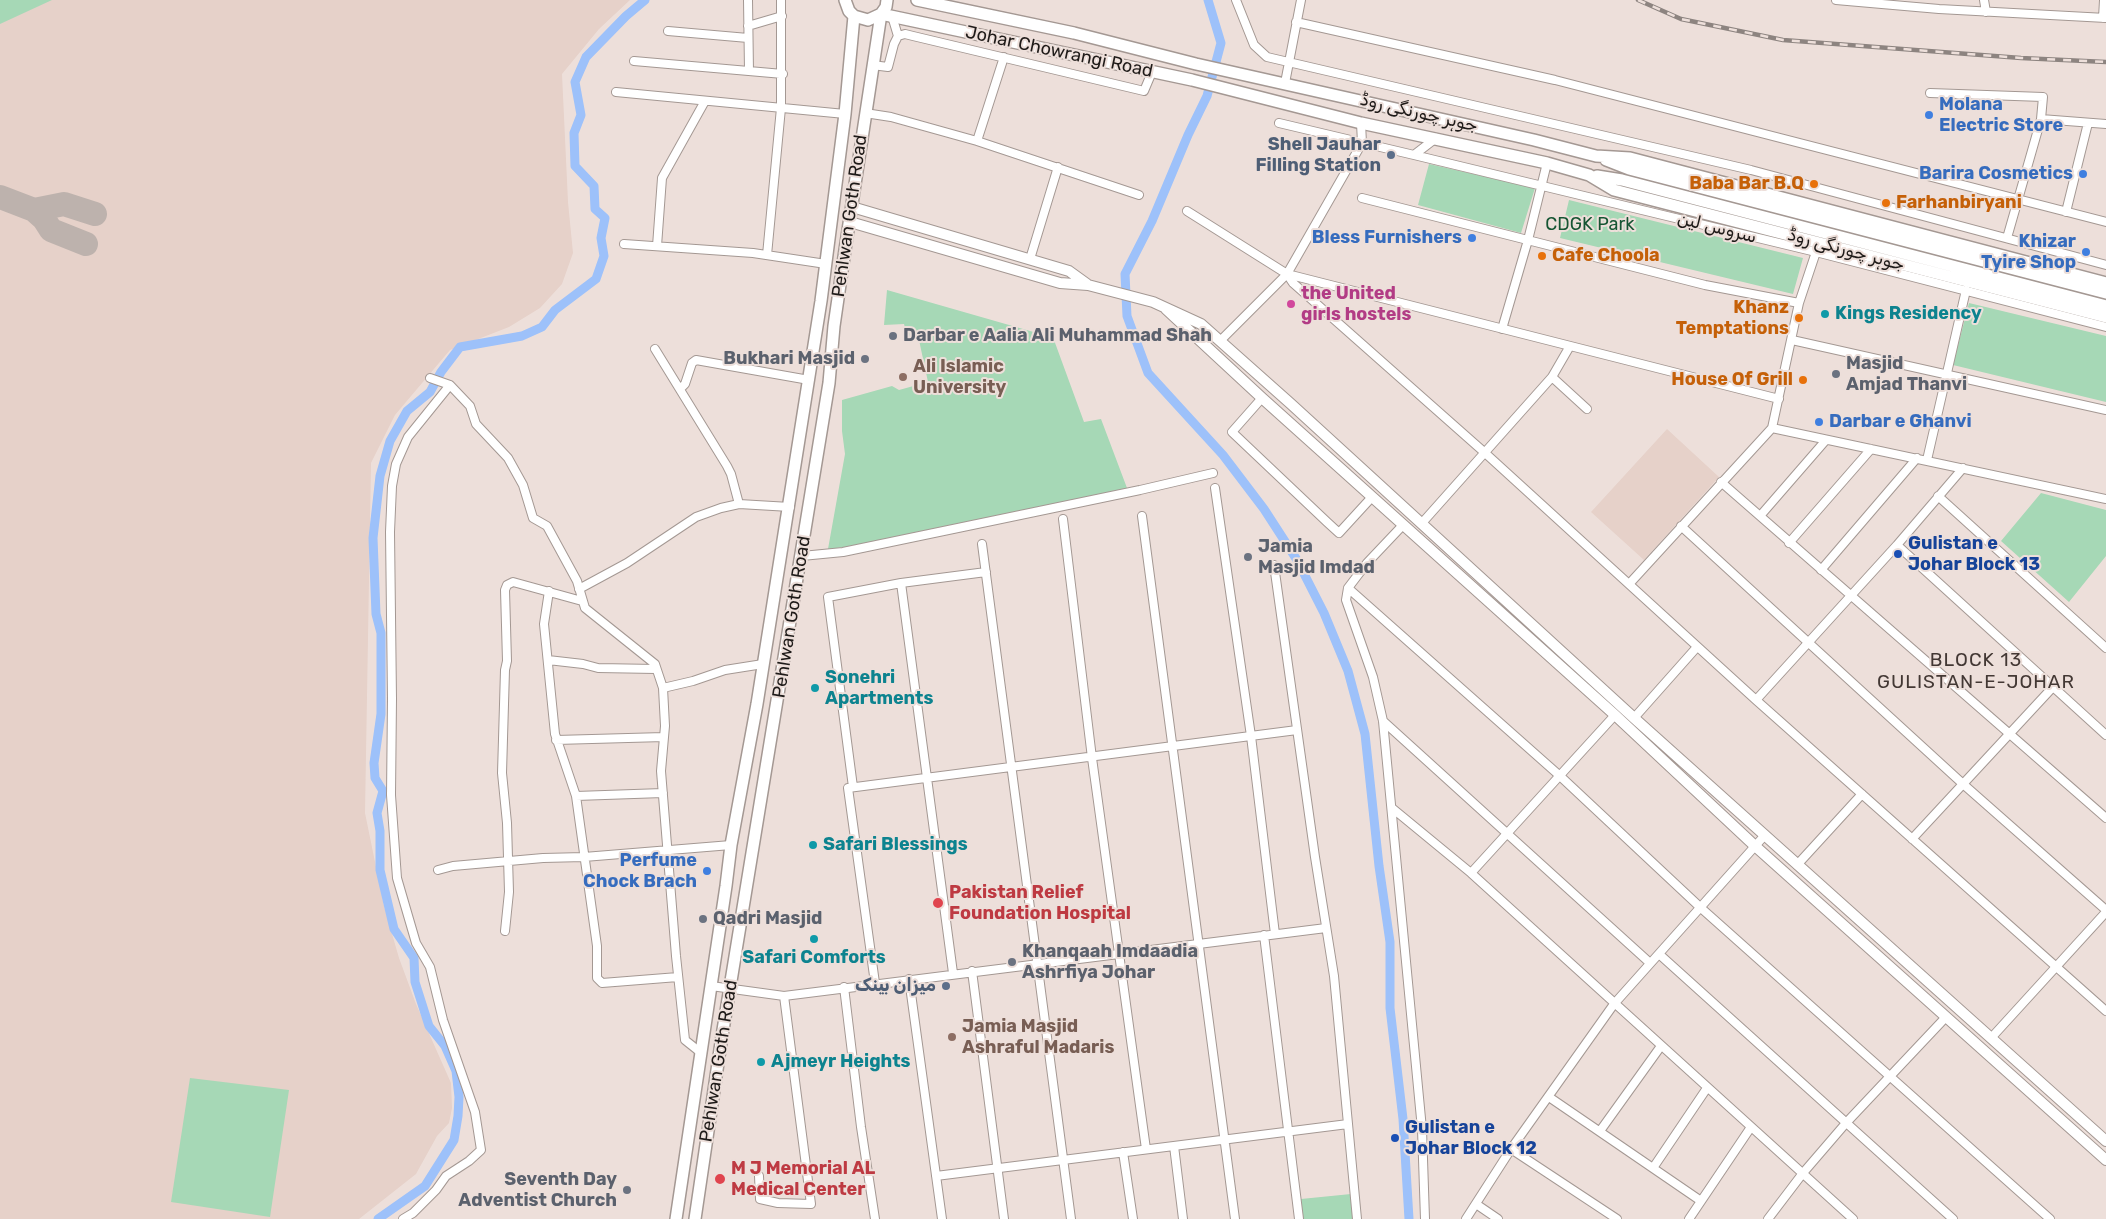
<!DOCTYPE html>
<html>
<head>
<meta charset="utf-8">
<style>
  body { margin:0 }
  canvas { display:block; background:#eddfda }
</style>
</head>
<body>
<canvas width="2106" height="1219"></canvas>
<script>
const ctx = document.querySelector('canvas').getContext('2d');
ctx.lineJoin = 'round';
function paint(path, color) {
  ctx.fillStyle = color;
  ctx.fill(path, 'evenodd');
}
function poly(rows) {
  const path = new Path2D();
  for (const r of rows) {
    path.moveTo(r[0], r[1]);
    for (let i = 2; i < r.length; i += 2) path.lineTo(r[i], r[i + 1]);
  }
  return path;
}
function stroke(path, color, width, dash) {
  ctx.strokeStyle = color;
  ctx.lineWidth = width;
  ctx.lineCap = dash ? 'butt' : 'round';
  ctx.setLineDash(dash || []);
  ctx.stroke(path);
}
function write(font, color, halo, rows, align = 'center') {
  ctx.font = font + ' Rubik,Vazirmatn,sans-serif';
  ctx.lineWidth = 4;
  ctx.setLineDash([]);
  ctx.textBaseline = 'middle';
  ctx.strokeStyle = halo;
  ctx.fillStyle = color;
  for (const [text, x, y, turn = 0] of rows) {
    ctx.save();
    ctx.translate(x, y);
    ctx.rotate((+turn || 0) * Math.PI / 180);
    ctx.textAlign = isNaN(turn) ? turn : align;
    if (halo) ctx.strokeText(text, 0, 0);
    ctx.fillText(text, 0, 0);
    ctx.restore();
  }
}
const built = poly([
  [0,0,630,0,599,29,562,74,568,202,573,253,562,284,540,308,509,327,450,350,395,415,371,463,365,813,384,906,399,958,416,1004,451,1083,452,1108,449,1123,437,1136,416,1174,359,1219,0,1219],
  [1667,429,1719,477,1644,560,1591,512]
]);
const green = poly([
  [0,0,52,0,0,24],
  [1429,164,1535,188,1521,233,1418,205],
  [1569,200,1803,258,1793,294,1560,238],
  [887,290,1037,333,1054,340,1084,422,1101,419,1127,488,862,545,828,549,845,454,842,431,842,400,892,386,899,390,928,382,919,340,908,339,904,324,884,325],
  [1969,303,2106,336,2106,402,1953,365],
  [2041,493,2106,510,2106,556,2069,602,2001,541],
  [190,1078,289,1090,270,1217,171,1202],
  [1351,1194,1354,1219,1303,1219,1301,1199]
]);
const canal = poly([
  [1208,0,1221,43,1207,96,1188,135,1152,221,1125,274,1127,316,1148,373,1223,455,1264,509,1297,560,1324,613,1348,671,1365,734,1379,866,1390,942,1390,1008,1403,1119,1409,1219],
  [378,1219,425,1186,454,1140,458,1116,459,1097,456,1071,445,1046,429,1026,415,982,414,958,394,929,380,870,380,831,377,813,383,791,375,778,374,763,381,714,381,633,376,614,373,538,380,476,390,441,407,411,430,392,441,372,460,347,522,336,542,327,555,310,596,279,604,256,601,238,605,218,595,209,594,186,575,166,574,133,581,115,575,82,586,57,626,16,645,0]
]);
const taxiway = poly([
  [0,197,34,210,44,219,51,230,86,244],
  [34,210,64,204,95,214]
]);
const minor = poly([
  [748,0,749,71],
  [1236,0,1254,45,1267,57,1751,170,2106,265],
  [1836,0,1939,9,2106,18],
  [1984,0,1986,12],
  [892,16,898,36,905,34,913,36,1144,91,1152,72],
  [2103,18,2104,0],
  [1296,22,1555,80,2106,222],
  [748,26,782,16],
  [668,31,748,38],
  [1004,57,977,141,1139,195],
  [634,61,783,74],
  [872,65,888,67,894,44,898,36],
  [1285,83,1301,0],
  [616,92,845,114],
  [1930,93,2043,97,2041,119,2007,238],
  [865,113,891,117,977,141],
  [2041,119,2106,124],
  [1279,123,1414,155,1436,138],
  [1414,155,1816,252,2106,327],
  [1362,198,1705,285,1799,303],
  [1187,211,1287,274,1779,399],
  [2066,212,2088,123],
  [624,244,753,253,826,264],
  [657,246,662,178,705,101],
  [767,255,781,108,781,0],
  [1030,259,1058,167],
  [1287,274,1293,283,1484,452,1756,700,2106,1011],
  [1502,329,1528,240,1547,163],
  [1792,340,2106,410],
  [1220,341,1287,274,1362,143,1361,123],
  [655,349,727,466,731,474,739,504],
  [1552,377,1587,409],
  [430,378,450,385,470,406,476,424,508,458,523,485,533,518,547,526,577,581,585,608,655,664,663,688,665,726,661,771,676,956,685,1040,700,1052],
  [680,389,685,384,692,363,696,360,809,380],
  [1262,398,1232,432,1327,522,1339,533,1372,497],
  [1772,428,2106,499],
  [1927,460,1966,290],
  [1721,482,2106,818],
  [1215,488,1251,736,1275,934],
  [1938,496,2106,648],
  [1142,516,1235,1219],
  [1760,516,1826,440],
  [1063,519,1092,758,1146,1149],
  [1422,523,1552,377,1570,346],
  [1403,525,1367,563,1348,588,1346,600,1373,677,1383,721,1422,1129,1425,1219],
  [1681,526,1963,784,2106,910],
  [1789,543,1871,449],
  [982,544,1071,1219],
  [1897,545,2106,735],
  [802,556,843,552,1140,490,1213,473],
  [1274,565,1315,857,1334,976,1357,1219],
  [1821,570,1917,458],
  [901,583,953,973],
  [1630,583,1772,428,1799,303,1816,252],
  [1348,588,1560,776,1701,908,2050,1219],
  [579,589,627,563,696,517,721,508,739,504,790,507],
  [549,591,544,624,555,734,576,796,597,946,597,978,602,983,678,977],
  [548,660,583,664,598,668,656,669],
  [663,688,693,681,725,670,763,664],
  [1756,700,1897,545,1963,468],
  [1634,718,1697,647],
  [1383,721,1650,963],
  [556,740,664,737],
  [853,787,828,597,901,583,986,572],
  [576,796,663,793],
  [1392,808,1471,873,1853,1219],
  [1912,839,2052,688],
  [1797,865,1862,794],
  [438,870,453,866,543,858,584,857,731,845],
  [1471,873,1615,715],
  [505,931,509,892,507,823,502,773,505,670,507,661,505,590,507,585,513,582,582,601],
  [1264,935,1299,1219],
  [1659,954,1953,1219],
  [972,971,1004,1219],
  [909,979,942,1219],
  [875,983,848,788,1297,730],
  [711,986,784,996],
  [844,987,861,1127,875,1219],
  [1992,1037,2106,912],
  [1549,1097,1701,1201],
  [1600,1131,1661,1046],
  [1174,1146,1183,1219],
  [1511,1149,1617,1219],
  [1123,1152,1133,1219],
  [1653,1168,1707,1088],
  [759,1176,760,1199,778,1203,811,1204,784,996,1326,928],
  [936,1176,1348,1124],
  [1476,1204,1498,1219],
  [403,1219,413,1213,436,1190,446,1176,469,1161,481,1150,475,1112,443,1020,430,967,416,943,397,878,391,795,392,699,390,532,392,486,396,464,408,437,450,385],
  [1466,1219,1511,1149,1614,1004,1765,835],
  [1689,1219,1751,1127],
  [1768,1219,1803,1173,1846,1123,1946,1017]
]);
const tertiary = poly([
  [852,207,1069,271,1087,284],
  [850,222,1060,283,1088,285,1153,302,1201,324,1291,404,1634,718,2106,1141],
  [1166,309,1262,398,1615,715,1755,846,2106,1160]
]);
const secondary = poly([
  [845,0,849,11,854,16,868,20,881,14,886,7,887,0],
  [917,0,1074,33,1196,64,1534,140,1596,156,1630,158,2106,283],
  [881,14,1192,80,1361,123,1547,163,1589,175,1614,190,2106,317],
  [1606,160,1629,169,2106,293],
  [1597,176,1622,180,2106,306],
  [676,1219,726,886,731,845,757,704,821,301,845,114,854,16],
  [695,1219,722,1036,829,383,834,326,845,250,881,14]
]);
const rail = poly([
  [1638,0,1681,19,1783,40,2021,58,2106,62]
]);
const markers = [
  [1929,115,5,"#3f7fe0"],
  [1391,155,5,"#5c6f8a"],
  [2083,174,5,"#3f7fe0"],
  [1814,184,5,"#e8710a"],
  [1886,203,5,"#e8710a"],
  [1472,238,5,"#3f7fe0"],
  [2086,252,5,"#3f7fe0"],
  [1542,256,5,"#e8710a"],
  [1291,304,5,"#d1479c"],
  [1825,314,5,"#0f9aa8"],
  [1799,318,5,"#e8710a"],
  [893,336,5,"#6b7280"],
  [865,359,5,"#6b7280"],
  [1836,374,5,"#6b7280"],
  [903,377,5,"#8d6e63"],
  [1803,380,5,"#e8710a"],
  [1819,422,5,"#3f7fe0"],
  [1898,554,5,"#1a4fb4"],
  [1248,557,5,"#6b7280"],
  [815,688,5,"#0f9aa8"],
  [813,845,5,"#0f9aa8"],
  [707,871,5,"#3f7fe0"],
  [938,903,6,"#e0444e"],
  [703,919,5,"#6b7280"],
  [814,939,5,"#0f9aa8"],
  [1012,962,5,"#6b7280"],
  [946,986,5,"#5c6f8a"],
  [952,1037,5,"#8d6e63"],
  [761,1062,5,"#0f9aa8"],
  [1395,1138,5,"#1a4fb4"],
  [720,1179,6,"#e0444e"],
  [627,1190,5,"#6b7280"]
];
const streetNames = [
  ["Johar Chowrangi Road",1059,52,12],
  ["جوہر چورنگی روڈ",1419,113,13],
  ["Pehlwan Goth Road",850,216,-82],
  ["سروس لین",1717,228,14],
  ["جوہر چورنگی روڈ",1846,250,15],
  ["Pehlwan Goth Road",792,617,-81],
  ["Pehlwan Goth Road",719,1061,-81]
];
const shopNames = [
  ["Molana",1939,105,"left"],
  ["Electric Store",1939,126,"left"],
  ["Barira Cosmetics",2073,174],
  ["Bless Furnishers",1462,238],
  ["Khizar",2076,242],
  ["Tyire Shop",2076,263],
  ["Darbar e Ghanvi",1829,422,"left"],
  ["Perfume",697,861],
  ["Chock Brach",697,882]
];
const serviceNames = [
  ["Shell Jauhar",1381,145],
  ["Filling Station",1381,166],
  ["میزان بینک",936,986]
];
const foodNames = [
  ["Baba Bar B.Q",1804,184],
  ["Farhanbiryani",1896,203,"left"],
  ["Cafe Choola",1552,256,"left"],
  ["Khanz",1789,308],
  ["Temptations",1789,329],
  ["House Of Grill",1793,380]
];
const parkNames = [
  ["CDGK Park",1590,225]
];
const hotelNames = [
  ["the United",1301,294],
  ["girls hostels",1301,315]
];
const cultureNames = [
  ["Kings Residency",1835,314],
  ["Sonehri",825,678],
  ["Apartments",825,699],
  ["Safari Blessings",823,845],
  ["Safari Comforts",814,958,"center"],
  ["Ajmeyr Heights",771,1062]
];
const worshipNames = [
  ["Darbar e Aalia Ali Muhammad Shah",903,336],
  ["Bukhari Masjid",855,359,"right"],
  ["Masjid",1846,364],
  ["Amjad Thanvi",1846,385],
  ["Jamia",1258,547],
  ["Masjid Imdad",1258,568],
  ["Qadri Masjid",713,919],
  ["Khanqaah Imdaadia",1022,952],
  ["Ashrfiya Johar",1022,973],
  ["Seventh Day",617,1180,"right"],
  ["Adventist Church",617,1201,"right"]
];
const educationNames = [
  ["Ali Islamic",913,367],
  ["University",913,388],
  ["Jamia Masjid",962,1027],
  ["Ashraful Madaris",962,1048]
];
const transitNames = [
  ["Gulistan e",1908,544],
  ["Johar Block 13",1908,565],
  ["Gulistan e",1405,1128],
  ["Johar Block 12",1405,1149]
];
const healthNames = [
  ["Pakistan Relief",949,893],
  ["Foundation Hospital",949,914],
  ["M J Memorial AL",731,1169],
  ["Medical Center",731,1190]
];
const neighbourhoodNames = [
  ["BLOCK 13",1976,661],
  ["GULISTAN-E-JOHAR",1976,683]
];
paint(built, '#e6d1c9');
paint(green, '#a6d8b6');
stroke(canal, '#9dc1fa', 9);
stroke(taxiway, '#bdb2ad', 24);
stroke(minor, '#a49893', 10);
stroke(tertiary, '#a49893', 12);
stroke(secondary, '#a49893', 14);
stroke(minor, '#fff', 8);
stroke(tertiary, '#fff', 10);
stroke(secondary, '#fff', 11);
stroke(rail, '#8d8480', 4.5);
stroke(rail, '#eddfda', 2.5, [8]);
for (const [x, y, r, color] of markers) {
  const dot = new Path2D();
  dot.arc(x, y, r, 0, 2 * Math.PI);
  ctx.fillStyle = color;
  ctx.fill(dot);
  stroke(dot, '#eddfda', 2);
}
write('18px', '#1f1b19', '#eddfda', streetNames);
write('bold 18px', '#366cbe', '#eddfda', shopNames, 'right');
write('bold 18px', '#4e5e75', '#eddfda', serviceNames, 'right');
write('bold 18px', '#c56008', '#eddfda', foodNames, 'right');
write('18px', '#165533', '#eddfda', parkNames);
write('bold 18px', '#b23c85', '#eddfda', hotelNames, 'left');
write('bold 18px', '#0d838f', '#eddfda', cultureNames, 'left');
write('bold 18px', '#5b616d', '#eddfda', worshipNames, 'left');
write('bold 18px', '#785e54', '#eddfda', educationNames, 'left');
write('bold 18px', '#164399', '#eddfda', transitNames, 'left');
write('bold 18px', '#be3a42', '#eddfda', healthNames, 'left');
ctx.letterSpacing = '1px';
write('19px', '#433834', '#eddfda', neighbourhoodNames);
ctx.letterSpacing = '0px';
</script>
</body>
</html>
